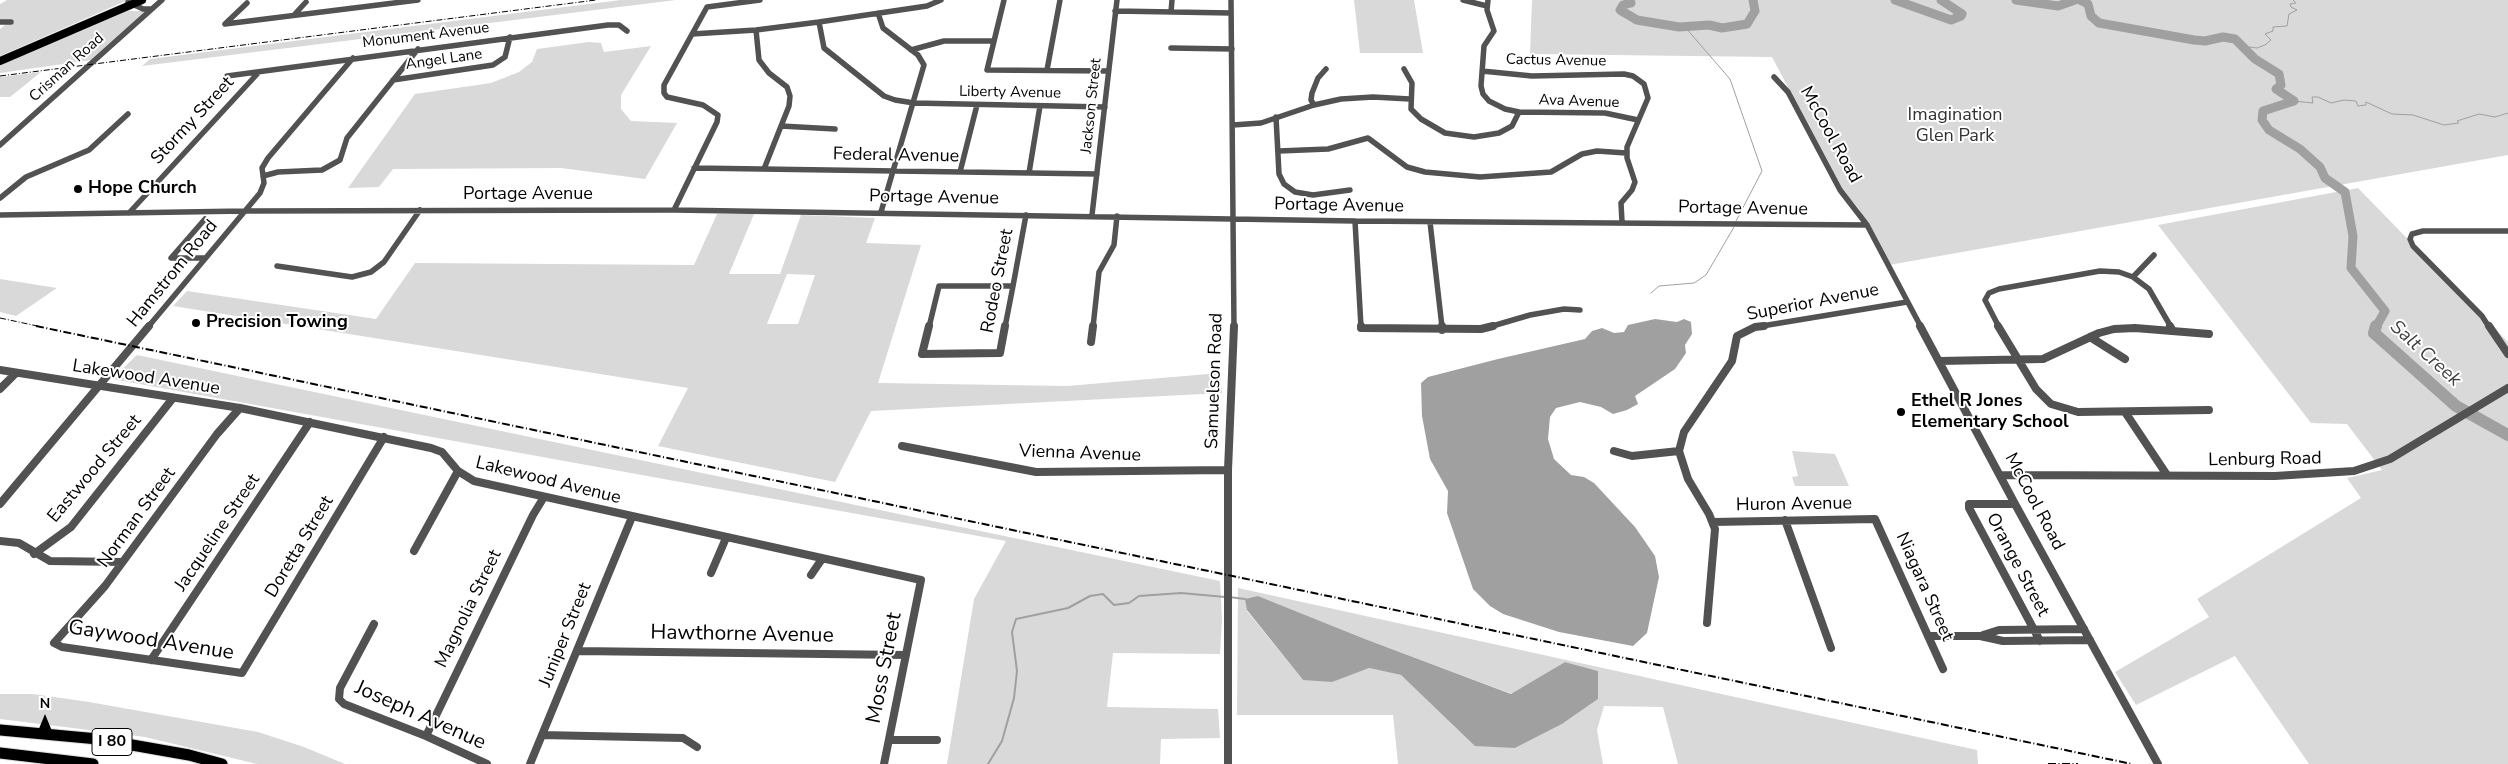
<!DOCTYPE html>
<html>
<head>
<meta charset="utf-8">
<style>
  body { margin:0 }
  #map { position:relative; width:2508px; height:764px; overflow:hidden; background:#fff; font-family:"Nunito Sans",sans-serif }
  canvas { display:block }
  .north { position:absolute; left:20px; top:694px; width:50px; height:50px; -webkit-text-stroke:4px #fff; paint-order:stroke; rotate:0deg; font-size:14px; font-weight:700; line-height:20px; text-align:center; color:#000 }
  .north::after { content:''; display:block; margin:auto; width:18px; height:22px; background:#000; clip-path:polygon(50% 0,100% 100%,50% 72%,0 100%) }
</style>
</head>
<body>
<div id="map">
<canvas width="2508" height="764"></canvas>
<div class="north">N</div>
</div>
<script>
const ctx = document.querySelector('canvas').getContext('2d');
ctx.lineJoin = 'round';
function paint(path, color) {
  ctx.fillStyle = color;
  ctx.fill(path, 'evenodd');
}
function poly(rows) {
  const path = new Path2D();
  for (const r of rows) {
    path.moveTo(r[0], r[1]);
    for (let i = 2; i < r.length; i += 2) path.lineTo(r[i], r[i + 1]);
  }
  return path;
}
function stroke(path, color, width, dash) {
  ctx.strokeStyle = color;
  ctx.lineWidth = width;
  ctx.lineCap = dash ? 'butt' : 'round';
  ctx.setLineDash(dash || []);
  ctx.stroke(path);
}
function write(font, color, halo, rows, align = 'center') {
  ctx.font = font + ' "Nunito Sans",sans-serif';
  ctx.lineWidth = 4;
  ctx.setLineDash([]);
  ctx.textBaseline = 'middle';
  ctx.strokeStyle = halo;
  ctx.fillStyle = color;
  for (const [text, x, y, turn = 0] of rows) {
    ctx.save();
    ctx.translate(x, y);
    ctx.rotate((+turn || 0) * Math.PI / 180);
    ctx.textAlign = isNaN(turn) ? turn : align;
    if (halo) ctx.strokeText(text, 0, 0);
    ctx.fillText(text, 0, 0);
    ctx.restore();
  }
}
const green = poly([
  [7,0,128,0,0,56,0,29,11,20,0,20,0,4],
  [621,0,676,0,142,66,150,59],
  [1354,0,1414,0,1423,53,1360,53],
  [1532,0,2508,0,2508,155,1889,265,1858,208,1843,191,1772,57,1530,54],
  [127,11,146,11,91,60,0,73,0,65],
  [589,42,601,43,604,52,651,46,621,95,621,109,631,121,677,123,645,179,561,168,393,169,379,187,348,188,415,94,491,83,519,72,532,62,537,49],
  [41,72,10,97,0,97,0,77],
  [2358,188,2508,342,2508,764,2309,764,2235,656,2136,705,2115,672,2209,617,2197,599,2361,498,2347,478,2382,470,2347,424,2311,423,2158,225],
  [717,214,754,214,729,274,780,274,801,215,875,218,866,243,921,245,878,383,1067,386,1220,373,1222,393,871,411,835,482,658,446,688,388,173,306,187,291,376,319,415,263,694,265],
  [787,274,815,275,798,324,767,324],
  [0,279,57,288,16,316,0,312],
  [137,355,1220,581,1222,619,1220,654,1113,653,1107,707,1218,709,1220,738,1161,739,1160,764,947,764,974,599,1006,541,112,379],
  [1792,451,1835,454,1849,486,1795,486,1792,477,1798,476],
  [1238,588,1977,750,1978,764,1678,764,1663,707,1604,706,1597,730,1603,764,1398,764,1393,715,1237,715],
  [1258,596,1365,639,1512,694,1565,662,1598,671,1598,699,1562,724,1515,748,1433,705,1401,675,1369,668,1303,680,1247,611],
  [0,694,33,694,89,702,258,732,304,747,345,764,257,764,145,737,0,719]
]);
const water = poly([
  [1655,319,1677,322,1684,319,1691,322,1692,334,1685,345,1686,353,1675,369,1635,396,1638,404,1627,410,1613,414,1601,407,1580,402,1556,408,1550,417,1548,439,1554,459,1571,475,1584,477,1594,483,1635,527,1655,556,1659,577,1647,633,1633,646,1559,632,1503,614,1490,606,1473,589,1447,513,1448,491,1430,459,1422,416,1421,383,1428,377,1498,359,1585,339,1592,331,1602,328,1614,333,1624,332,1628,325],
  [1258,596,1365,639,1511,694,1565,662,1598,671,1598,699,1562,724,1515,748,1475,746,1401,675,1369,668,1332,682,1303,680,1247,610,1245,599]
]);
const streamFar1 = poly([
  [1685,27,1730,79,1762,171,1736,221],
  [2241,46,2257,48,2265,45,2271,40,2265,34,2273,31,2273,27,2287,26,2289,14,2297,10,2291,7,2290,4,2296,3,2293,0],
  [2294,101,2313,103,2312,97,2318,97,2331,103,2344,100,2356,101,2358,106,2366,105,2366,102,2392,114,2413,115,2444,125,2459,123,2457,121,2479,114,2495,117,2508,113],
  [1651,293,1659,286,1694,283,1706,275,1734,227]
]);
const stream = poly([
  [1229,597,1245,599],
  [988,764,1002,741,1014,698,1017,671,1012,632,1016,619,1068,608,1090,596,1103,594,1114,605,1129,603,1139,596,1181,593,1225,597]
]);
const riverFar1 = poly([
  [1630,0,1631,3,1623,5,1620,10,1637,20,1679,27,1709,25,1722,28,1747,24,1755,11,1753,0],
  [1895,0,1951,20,1961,16,1962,14,1941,0],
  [2016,0,2058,6,2075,0],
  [2080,0,2088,4,2091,16,2099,23,2194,40,2205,41,2223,37,2235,39,2255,59,2279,74,2281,85,2276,89,2294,101,2263,111,2262,120,2269,130,2300,149,2320,167,2325,178,2345,192,2353,236,2351,268,2385,311,2376,327]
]);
const river = poly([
  [2376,326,2374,333,2456,406,2508,435]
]);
const minorFar1 = poly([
  [1004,0,987,70,1108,71],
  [1231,0,1234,327],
  [1463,0,1487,6],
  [1488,0,1487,10,1494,31,1484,46,1481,86,1483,94,1489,101,1505,109,1519,112,1605,113,1638,120],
  [128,2,143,9,151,9],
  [247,3,225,24,418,0],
  [1115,11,1231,13],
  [1171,12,1172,0],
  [878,13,883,28,918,55,924,65,881,212],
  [294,15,306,2],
  [0,22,11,22],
  [819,22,824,48,884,96,895,100,914,103,1105,107],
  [756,30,759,60,769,73,787,87,790,96,789,106,764,169],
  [692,34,756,30,819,22,927,6,941,0],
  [1171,48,1232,49],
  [911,50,944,41,994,41],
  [1404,69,1412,83,1411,109,1421,119,1445,133,1474,137,1499,133,1512,126,1519,112],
  [1047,70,1060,0],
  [1482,71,1532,76,1624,74,1633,76,1644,84,1648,98,1627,147,1627,158,1635,182,1632,190,1621,203,1622,222],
  [227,76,608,25,619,25,627,31],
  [1774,77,1788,92,1840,190,1867,225,1921,327],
  [393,80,493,65,505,57,510,37],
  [1314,105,1311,100,1312,93,1318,78,1326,69],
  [1276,117,1279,174,1284,184,1295,192,1313,195,1350,190],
  [1233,125,1261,123,1314,105,1341,99,1373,97,1410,99],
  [781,126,835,129],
  [0,145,162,0],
  [1279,151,1328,149,1368,138,1407,167,1425,172,1480,177,1551,172,1582,154,1597,151,1626,153],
  [694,168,1097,174],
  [960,172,977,105],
  [1029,173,1040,106],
  [263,176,278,172,322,170,340,160,347,138,418,49],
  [0,198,26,177,89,150,128,114],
  [674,210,717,122,718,115,703,105,667,97,664,93,664,85,707,7,760,0],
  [129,213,259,72],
  [0,215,244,211,674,210,1355,221,1867,225],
  [1092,215,1117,0],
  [205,219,171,258,205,258],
  [1355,221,1361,327],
  [1430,222,1442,327],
  [277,266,352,277,371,272,384,262,420,210],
  [2133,277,2154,255],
  [1013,286,1026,215],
  [148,327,260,193,264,183,262,168,268,158,353,58],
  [929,327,939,286,1013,286],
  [1005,327,1013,286],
  [1093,327,1099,272,1114,245,1117,216],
  [1489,327,1530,315,1564,309,1580,310],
  [1756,327,1907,302],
  [1999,327,1985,300,1989,293,1999,289,2100,271,2119,272,2133,277,2149,289,2171,327],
  [2489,327,2482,316,2413,246,2410,239,2412,234,2423,231,2508,231]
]);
const minor = poly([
  [929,326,922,354,1000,353,1005,326],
  [1361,326,1361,328,1481,329,1493,326],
  [1442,326,1442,330],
  [1920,326,2015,504,2158,764],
  [1998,326,2036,389,2051,404,2078,412,2209,410],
  [2170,326,2173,331],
  [2489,326,2508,354],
  [2090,337,2125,359],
  [1091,342,1093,326],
  [1939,361,2043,359,2099,333,2114,329,2135,328,2209,334],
  [0,370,240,408,431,448,442,452,458,471,474,481,921,580,884,764],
  [0,389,16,373],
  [240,408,217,434,105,586,54,643,62,647,242,673,384,437],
  [2125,412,2167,475],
  [902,446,1036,472,1228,470],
  [1614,451,1632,456,1679,451],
  [2000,475,2275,476,2354,471,2390,459,2508,388],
  [0,504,149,326],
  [2015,504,1969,504,1969,508,2040,641],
  [1785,520,1831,648],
  [1713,522,1875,519,1943,669],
  [0,541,19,543,50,561,122,562],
  [414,551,458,471],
  [34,554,71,527,173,398],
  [711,573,726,538],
  [811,575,822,559],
  [1707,623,1715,529,1709,514,1688,479,1679,451,1684,432,1732,361,1737,336,1755,327,1764,326],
  [374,624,340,688,339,699,344,704,426,736,487,764],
  [1983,635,1999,630,2084,629],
  [1928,636,1980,636,2003,641,2090,640],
  [577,651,906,655],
  [151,660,310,422],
  [542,735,683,738,697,747],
  [426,736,533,515,544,497],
  [889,740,937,740],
  [530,764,632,517],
  [1228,764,1228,470,1234,326]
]);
const major = poly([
  [0,61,142,0]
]);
const highway = poly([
  [0,730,98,739,189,755,222,764],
  [0,753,93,764]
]);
const railFar1 = poly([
  [0,76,596,0],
  [0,318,42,327]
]);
const rail = poly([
  [36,326,2132,764],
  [2048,764,2078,764]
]);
const markers = [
  [78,189,5,"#000"],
  [196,323,5,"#000"],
  [1901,412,5,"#000"]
];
const farStreetnames = [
  ["Monument Avenue",426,36,-7],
  ["Angel Lane",444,60,-8],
  ["Cactus Avenue",1556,61,1],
  ["Crisman Road",67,68,-42],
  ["Liberty Avenue",1010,93,1],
  ["Ava Avenue",1579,102,2],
  ["Jackson Street",1092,106,-84]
];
const shields = [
  [112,742,40]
];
const shieldNames = [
  ["I 80",112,742]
];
const parkNames = [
  ["Imagination",1955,116],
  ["Glen Park",1955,137]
];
const streetNames = [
  ["Stormy Street",193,121,-47],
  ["McCool Road",1830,135,61],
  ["Federal Avenue",896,156,1],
  ["Portage Avenue",528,195],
  ["Portage Avenue",934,198,1],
  ["Portage Avenue",1339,206,1],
  ["Portage Avenue",1743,209,1],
  ["Hamstrom Road",173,274,-51],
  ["Rodeo Street",998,281,-79],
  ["Superior Avenue",1813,303,-11],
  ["Lakewood Avenue",146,378,9],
  ["Samuelson Road",1215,381,-88],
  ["Vienna Avenue",1080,454,2],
  ["Lenburg Road",2265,460,-1],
  ["Eastwood Street",95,469,-50],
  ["Lakewood Avenue",548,481,14],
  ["McCool Road",2034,502,62],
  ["Huron Avenue",1794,505,-1],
  ["Norman Street",137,518,-54],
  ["Jacqueline Street",218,533,-56],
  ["Doretta Street",300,547,-59],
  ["Orange Street",2017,565,62],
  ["Niagara Street",1924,587,66],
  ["Magnolia Street",469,609,-64],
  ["Juniper Street",566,635,-68]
];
const poiNames = [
  ["Hope Church",88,189],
  ["Precision Towing",206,323],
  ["Ethel R Jones",1911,402],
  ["Elementary School",1911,423]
];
const waterNames = [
  ["Salt Creek",2425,354,42]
];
const nearStreetnames = [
  ["Hawthorne Avenue",742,635,1],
  ["Gaywood Avenue",151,641,9],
  ["Moss Street",885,668,-79],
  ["Joseph Avenue",420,716,24]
];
paint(green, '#d9d9d9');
paint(water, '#a0a0a0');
stroke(streamFar1, '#a0a0a0', 1);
stroke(stream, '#a0a0a0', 2);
stroke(riverFar1, '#a0a0a0', 9);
stroke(river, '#a0a0a0', 12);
stroke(major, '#dbdbdb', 9);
stroke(highway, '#dbdbdb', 13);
stroke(minorFar1, '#525252', 5.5);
stroke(minor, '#525252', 8);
stroke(major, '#000', 8);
stroke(highway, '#000', 11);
stroke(railFar1, '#000', 1, [6, 2, 1, 2]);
stroke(rail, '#000', 2, [8, 2.5, 1, 2.5]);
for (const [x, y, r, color] of markers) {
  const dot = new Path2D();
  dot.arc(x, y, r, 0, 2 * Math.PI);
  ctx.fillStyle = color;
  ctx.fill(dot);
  stroke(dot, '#fff', 2);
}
write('15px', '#000', '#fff', farStreetnames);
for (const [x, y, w] of shields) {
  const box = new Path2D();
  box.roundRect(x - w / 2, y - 13.5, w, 27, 4);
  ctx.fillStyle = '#fff';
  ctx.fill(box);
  stroke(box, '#000', 1);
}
write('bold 16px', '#000', null, shieldNames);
write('18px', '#303030', '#fff', parkNames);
write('18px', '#000', '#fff', streetNames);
write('bold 18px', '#000', '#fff', poiNames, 'left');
write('italic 19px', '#414141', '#fff', waterNames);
write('21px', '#000', '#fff', nearStreetnames);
</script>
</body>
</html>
